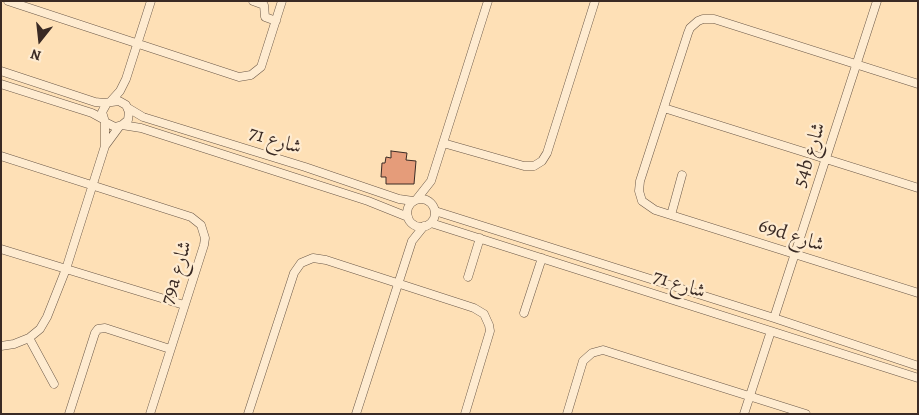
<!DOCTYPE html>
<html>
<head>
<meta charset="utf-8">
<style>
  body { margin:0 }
  #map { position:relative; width:919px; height:415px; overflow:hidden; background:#fee0b6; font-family:Alegreya,serif }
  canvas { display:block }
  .frame { position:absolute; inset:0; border:2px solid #3a2a24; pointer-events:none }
  .north { position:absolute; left:15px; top:15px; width:50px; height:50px; -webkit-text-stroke:4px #feebd0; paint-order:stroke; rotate:196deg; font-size:14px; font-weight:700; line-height:20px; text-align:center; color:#3a2a24 }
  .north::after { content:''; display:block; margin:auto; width:18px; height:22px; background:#3a2a24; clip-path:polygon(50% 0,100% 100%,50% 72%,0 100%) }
</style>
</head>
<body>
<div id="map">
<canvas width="919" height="415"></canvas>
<div class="frame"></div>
<div class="north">N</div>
</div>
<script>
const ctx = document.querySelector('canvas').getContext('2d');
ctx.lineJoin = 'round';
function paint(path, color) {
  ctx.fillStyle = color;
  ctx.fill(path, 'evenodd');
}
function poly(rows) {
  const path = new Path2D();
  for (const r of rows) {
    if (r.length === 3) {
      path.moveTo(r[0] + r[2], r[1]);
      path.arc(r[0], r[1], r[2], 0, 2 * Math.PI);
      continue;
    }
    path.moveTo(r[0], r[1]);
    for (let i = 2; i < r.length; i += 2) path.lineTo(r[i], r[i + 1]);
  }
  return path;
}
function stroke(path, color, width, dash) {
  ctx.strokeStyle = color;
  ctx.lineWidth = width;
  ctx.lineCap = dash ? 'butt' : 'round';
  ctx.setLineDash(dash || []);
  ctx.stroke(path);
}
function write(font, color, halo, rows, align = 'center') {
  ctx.font = font + ' Alegreya,Amiri,serif';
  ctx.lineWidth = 4.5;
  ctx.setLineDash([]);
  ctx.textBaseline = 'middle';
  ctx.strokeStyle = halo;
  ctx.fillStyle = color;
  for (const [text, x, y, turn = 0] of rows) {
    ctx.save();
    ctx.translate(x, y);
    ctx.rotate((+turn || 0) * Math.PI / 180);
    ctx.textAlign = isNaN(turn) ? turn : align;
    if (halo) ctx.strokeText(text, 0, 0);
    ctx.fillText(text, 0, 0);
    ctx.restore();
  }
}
const building = poly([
  [391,151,407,153,406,160,416,161,414,184,386,184,386,177,381,177,382,163,385,163,386,157,391,158,391,151]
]);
const minor = poly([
  [8,1,239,77,251,75,261,67,282,1],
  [253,1,264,5,265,17,276,21],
  [1,71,95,102,104,103,119,101,126,105,129,112,128,120,122,125,115,127,105,122,102,112,107,103],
  [1,84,92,113,103,119],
  [918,84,714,19,703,19,698,21,690,28,688,33,640,181,639,191,642,201,655,210,918,293],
  [111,101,120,91,126,79,151,1],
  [128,108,143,117,305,167,399,199,413,201],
  [664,108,918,188],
  [105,122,105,146],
  [122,125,141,128,368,201,408,217],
  [443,143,524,166,534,166,542,161,547,153,595,1],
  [1,156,191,217,201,225,205,238,204,245,150,414],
  [421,213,14],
  [416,200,431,181,488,1],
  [435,211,774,318,918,366],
  [671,215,682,175],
  [431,223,918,378],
  [1,249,184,305],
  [468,277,480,238],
  [524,313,542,258],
  [774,318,877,1],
  [29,338,54,384],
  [1,346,14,344,29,338,40,329,47,317,66,269,105,146,119,127],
  [69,414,95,333,98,329,105,328,170,349],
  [248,414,294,273,301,263,313,258,326,260,474,308,484,314,489,325,490,331,465,414],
  [356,414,412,241,424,226],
  [567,414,583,361,592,353,603,350,806,414],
  [744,414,771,331]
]);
const streetNames = [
  ["شارع 71",275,141,17],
  ["54b شارع",810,155,-72],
  ["69d شارع",791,236,18],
  ["79a شارع",177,273,-73],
  ["شارع 71",679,285,18]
];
paint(building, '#e59c7a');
stroke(building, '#3a2a24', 1);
stroke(minor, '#6b5848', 9);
stroke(minor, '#feebd0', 8);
write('20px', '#3a2a24', '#feebd0', streetNames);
</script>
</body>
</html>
